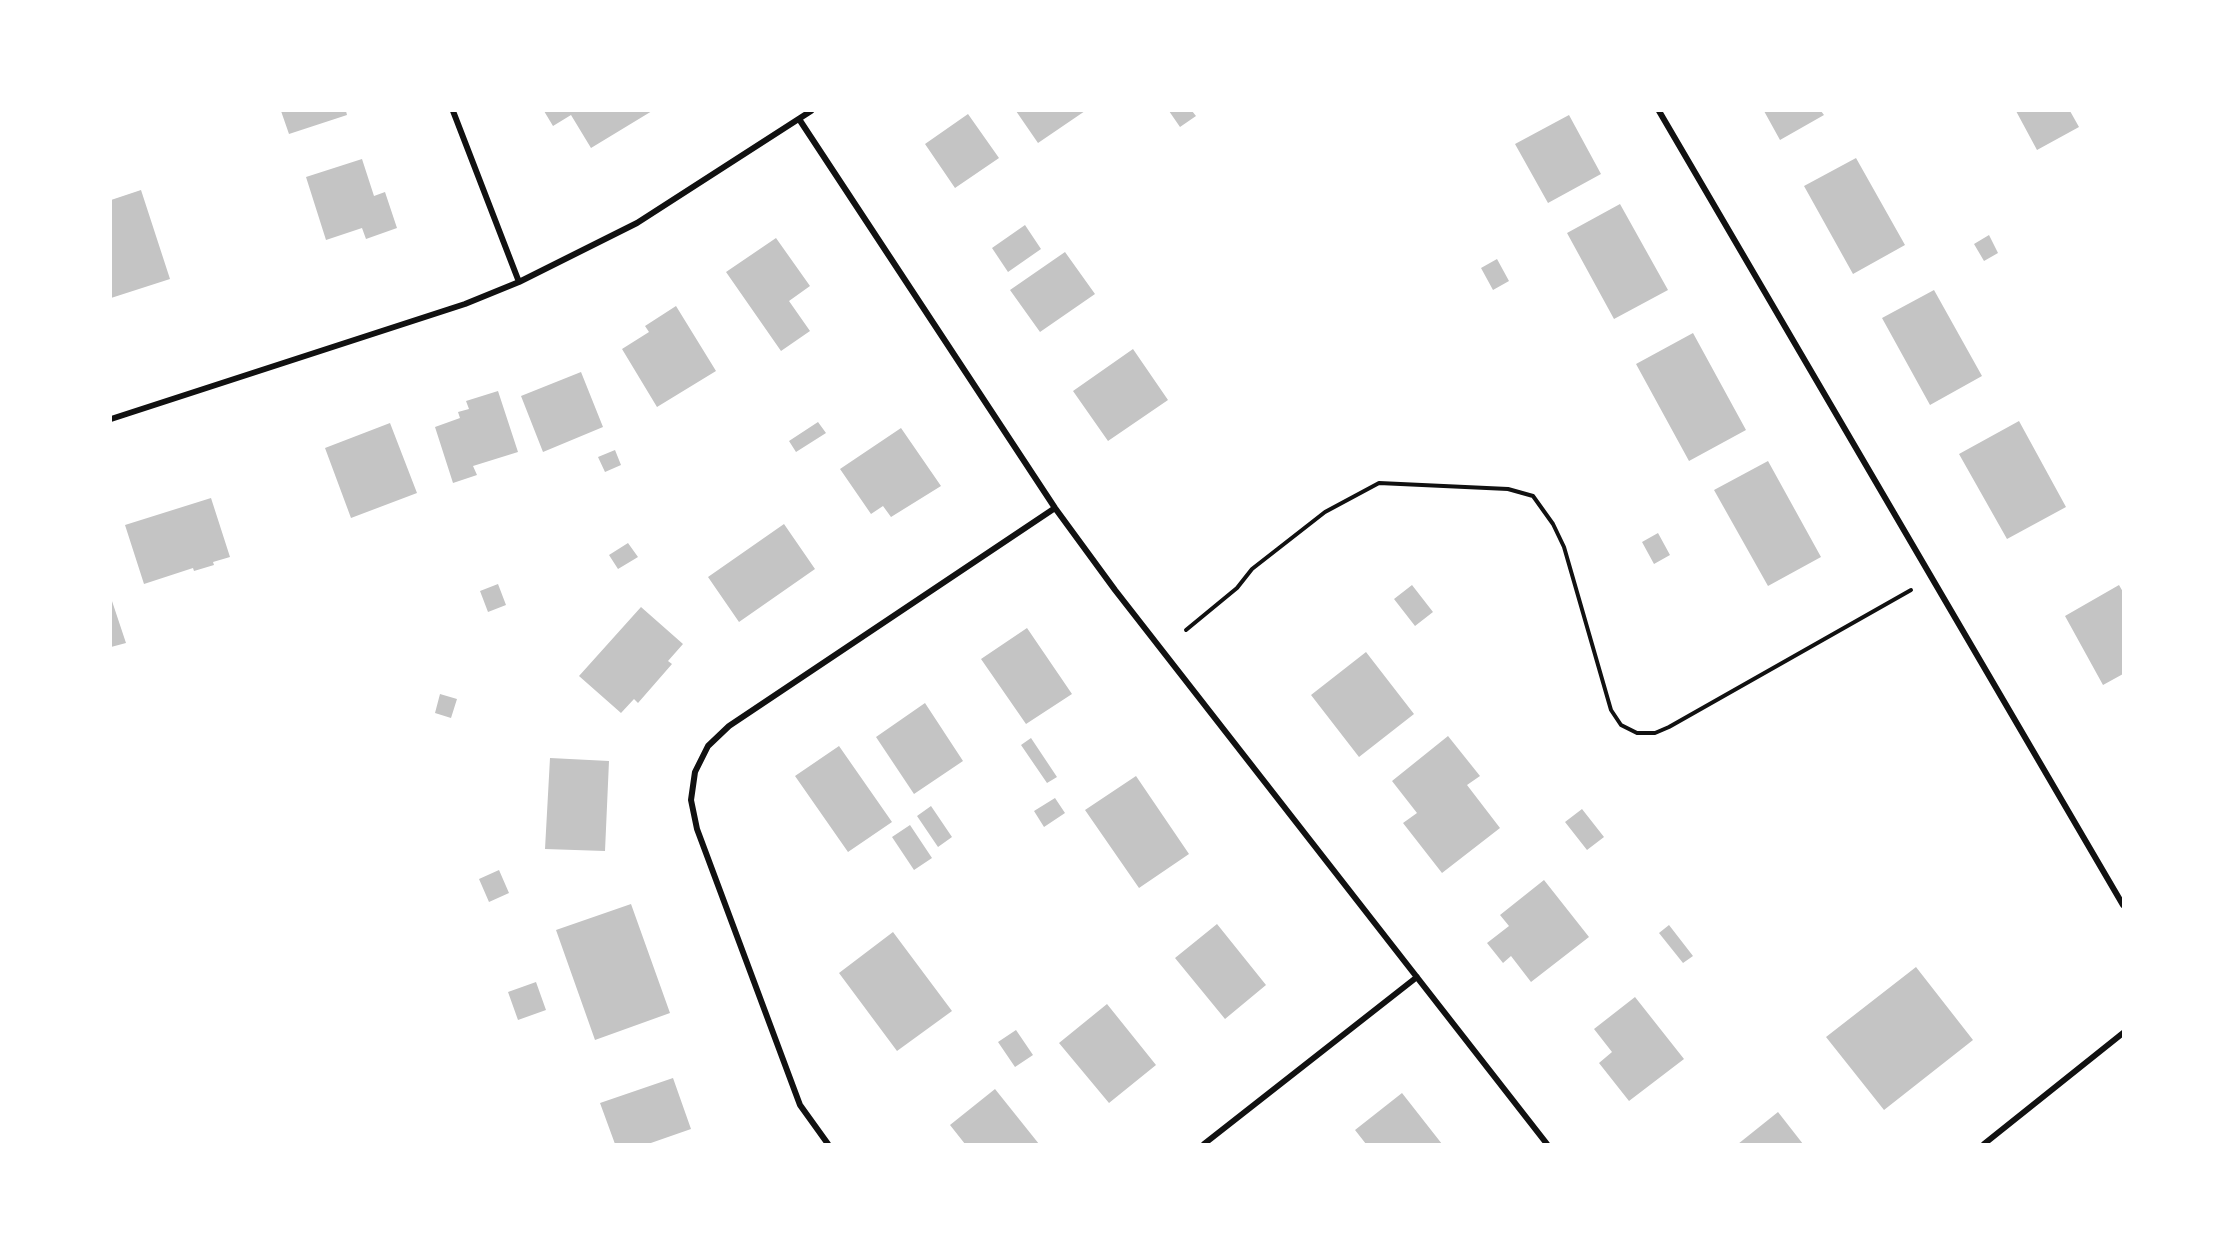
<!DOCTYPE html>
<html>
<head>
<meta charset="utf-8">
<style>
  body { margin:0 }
  #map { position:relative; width:2234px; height:1255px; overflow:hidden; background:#fff; font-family:Jost,sans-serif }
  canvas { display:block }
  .frame { position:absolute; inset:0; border:112px solid #fff; pointer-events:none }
</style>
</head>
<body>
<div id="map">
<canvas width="2234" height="1255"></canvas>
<div class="frame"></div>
</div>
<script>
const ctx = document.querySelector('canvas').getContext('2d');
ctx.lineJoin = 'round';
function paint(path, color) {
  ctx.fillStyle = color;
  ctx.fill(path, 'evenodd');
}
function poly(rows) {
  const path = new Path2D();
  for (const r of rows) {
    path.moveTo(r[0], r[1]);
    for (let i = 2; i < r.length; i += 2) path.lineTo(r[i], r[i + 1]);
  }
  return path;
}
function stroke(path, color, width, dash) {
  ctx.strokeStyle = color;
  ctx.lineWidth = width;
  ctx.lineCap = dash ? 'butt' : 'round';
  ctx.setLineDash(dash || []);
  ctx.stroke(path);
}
const building = poly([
  [281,111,346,111,347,115,289,134],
  [544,111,652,111,591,148,571,115,553,126],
  [1016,111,1085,111,1038,143],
  [1169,111,1192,111,1196,116,1180,127],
  [1764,111,1821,111,1824,115,1780,140],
  [2016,111,2070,111,2079,127,2037,150],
  [968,114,999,158,955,188,925,144],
  [1569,115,1601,174,1548,203,1515,144],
  [1856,158,1905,245,1853,274,1804,186],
  [362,159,374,196,385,192,397,228,366,239,362,228,326,240,306,177],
  [141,190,170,279,111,298,111,200],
  [1620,204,1668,290,1614,319,1567,233],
  [1025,225,1041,249,1008,272,992,248],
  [1989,235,1998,253,1984,261,1974,244],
  [776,238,810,286,789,301,810,331,781,351,726,272],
  [1065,252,1095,294,1040,332,1010,290],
  [1497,259,1509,281,1493,290,1481,268],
  [1934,290,1982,376,1930,405,1882,318],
  [676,306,716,371,657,407,622,349,649,332,645,326],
  [1693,333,1746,430,1689,461,1636,364],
  [1133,349,1168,400,1108,441,1073,391],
  [581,372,603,427,543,452,521,396],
  [498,391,518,452,473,466,477,475,453,483,435,427,460,418,458,412,469,409,466,401],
  [2019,421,2066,507,2007,539,1959,454],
  [818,422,826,433,796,452,789,441],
  [390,423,417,493,351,518,325,448],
  [901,428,941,486,891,517,883,506,871,514,840,469],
  [615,450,621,465,605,472,598,457],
  [1768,461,1821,557,1768,586,1714,490],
  [211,498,230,557,213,562,214,565,194,571,193,568,144,584,125,525],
  [784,524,815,569,739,622,708,577],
  [1658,533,1670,555,1654,564,1642,542],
  [628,543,638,557,618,569,609,555],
  [498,584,506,605,488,612,480,591],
  [1412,585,1433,612,1415,626,1394,599],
  [2119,585,2123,592,2123,674,2103,685,2065,616],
  [111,598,126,643,111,647],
  [641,607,683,644,668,661,672,664,638,703,634,699,621,713,579,676],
  [1027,628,1072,694,1026,724,981,659],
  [1366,652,1414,714,1359,757,1311,695],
  [440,694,457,699,451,718,435,713],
  [925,703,963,761,914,794,876,737],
  [1448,736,1480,776,1467,785,1500,828,1442,873,1403,823,1417,813,1392,781],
  [1031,738,1057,777,1047,783,1021,745],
  [839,746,892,822,848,852,795,776],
  [550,758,609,761,605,851,545,849],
  [1136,776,1189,854,1139,888,1085,810],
  [1055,798,1065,813,1044,827,1034,811],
  [931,806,952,837,938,847,917,816],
  [1582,809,1604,837,1587,850,1565,822],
  [910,825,932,858,914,870,892,837],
  [499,870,509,893,489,902,479,879],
  [1544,880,1589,937,1531,982,1511,956,1503,963,1487,943,1509,926,1500,915],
  [631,904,670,1013,595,1040,556,930],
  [1217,924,1266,985,1225,1019,1175,958],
  [1669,925,1693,956,1683,963,1659,933],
  [893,932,952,1011,897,1051,839,973],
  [1916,967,1973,1040,1884,1110,1826,1037],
  [536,982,546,1010,518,1020,508,992],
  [1635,997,1684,1059,1629,1101,1599,1063,1612,1052,1594,1029],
  [1107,1004,1156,1065,1109,1103,1059,1043],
  [1016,1030,1033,1055,1015,1067,998,1042],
  [673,1078,691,1129,648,1144,615,1144,600,1103],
  [995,1089,1039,1144,965,1144,950,1125],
  [1402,1093,1442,1144,1366,1144,1355,1130],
  [1778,1112,1803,1144,1738,1144]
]);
const path = poly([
  [1186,630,1237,588,1252,569,1325,512,1379,483,1508,489,1533,496,1553,524,1564,547,1611,710,1621,725,1637,733,1655,733,1669,727,1911,590]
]);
const minor = poly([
  [453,111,519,282],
  [1659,111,2123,905],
  [799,119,1055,508,1115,590,1547,1144],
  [111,419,465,304,519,282,637,223,811,111],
  [828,1144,800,1105,697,829,691,800,695,772,708,746,729,726,1055,508],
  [1204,1144,1417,977],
  [1984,1144,2123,1033]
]);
paint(building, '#c4c4c4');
stroke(path, '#111', 4);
stroke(minor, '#111', 6);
</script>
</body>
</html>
